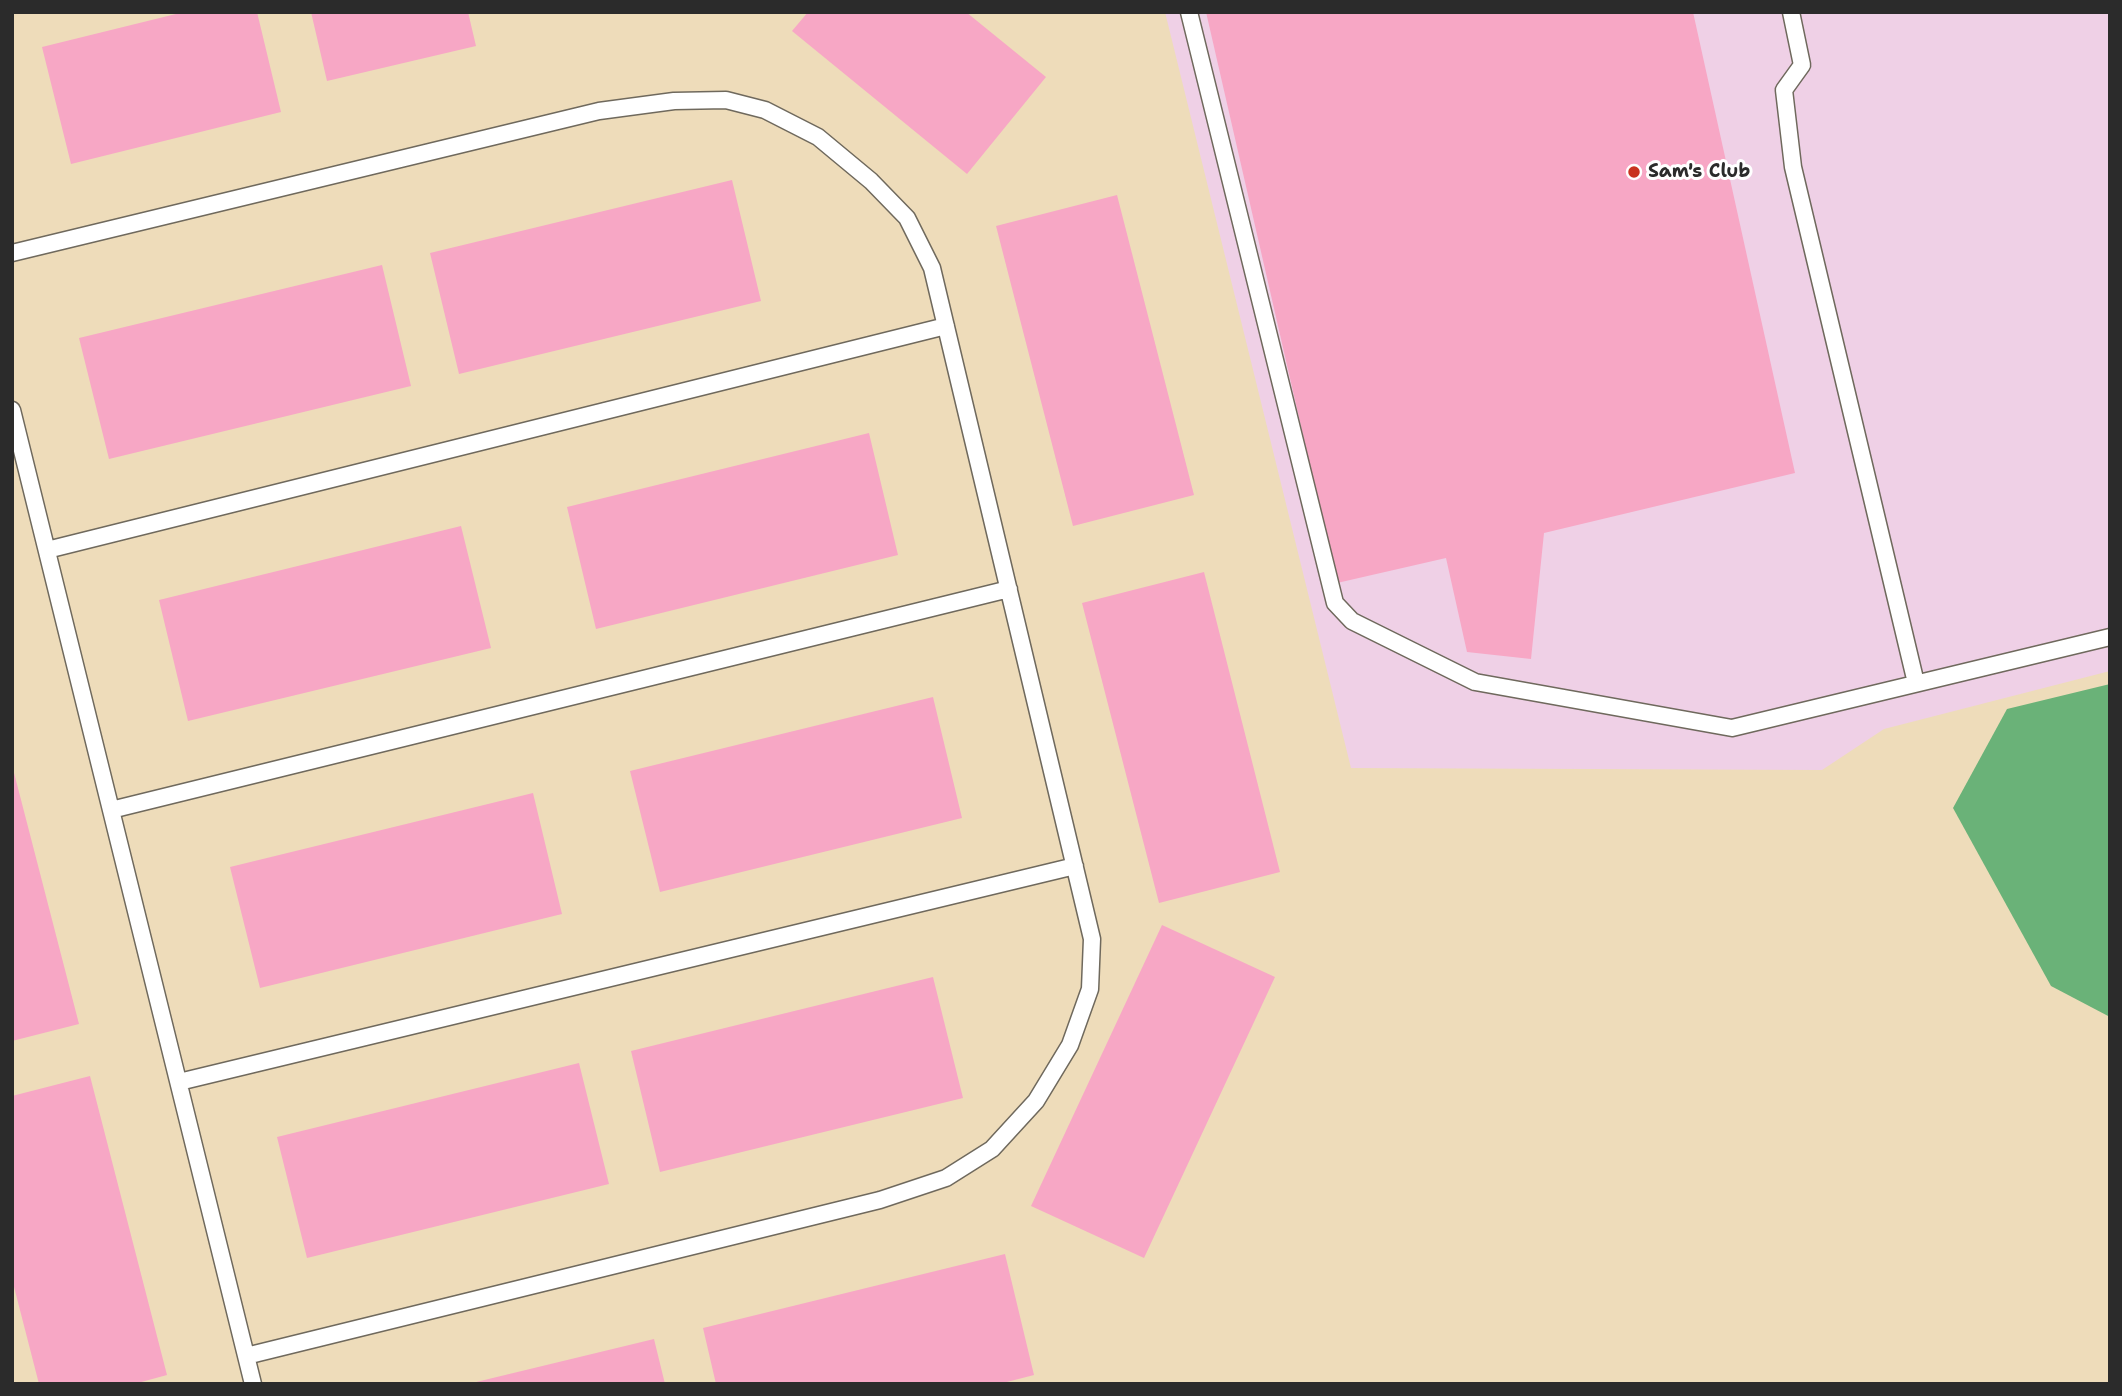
<!DOCTYPE html>
<html>
<head>
<meta charset="utf-8">
<style>
  body { margin:0 }
  #map { position:relative; width:2122px; height:1396px; overflow:hidden; background:#eedcba; font-family:"Shantell Sans",sans-serif }
  canvas { display:block }
  .frame { position:absolute; inset:0; border:14px solid #2b2b2b; pointer-events:none }
</style>
</head>
<body>
<div id="map">
<canvas width="2122" height="1396"></canvas>
<div class="frame"></div>
</div>
<script>
const ctx = document.querySelector('canvas').getContext('2d');
ctx.lineJoin = 'round';
function paint(path, color) {
  ctx.fillStyle = color;
  ctx.fill(path, 'evenodd');
}
function poly(rows) {
  const path = new Path2D();
  for (const r of rows) {
    path.moveTo(r[0], r[1]);
    for (let i = 2; i < r.length; i += 2) path.lineTo(r[i], r[i + 1]);
  }
  return path;
}
function stroke(path, color, width, dash) {
  ctx.strokeStyle = color;
  ctx.lineWidth = width;
  ctx.lineCap = dash ? 'butt' : 'round';
  ctx.setLineDash(dash || []);
  ctx.stroke(path);
}
function write(font, color, halo, rows, align = 'center') {
  ctx.font = font + ' "Shantell Sans",sans-serif';
  ctx.lineWidth = 6;
  ctx.setLineDash([]);
  ctx.textBaseline = 'middle';
  ctx.strokeStyle = halo;
  ctx.fillStyle = color;
  for (const [text, x, y, turn = 0] of rows) {
    ctx.save();
    ctx.translate(x, y);
    ctx.rotate((+turn || 0) * Math.PI / 180);
    ctx.textAlign = isNaN(turn) ? turn : align;
    if (halo) ctx.strokeText(text, 0, 0);
    ctx.fillText(text, 0, 0);
    ctx.restore();
  }
}
const built = poly([
  [1165,12,2110,12,2110,671,1884,729,1822,770,1351,768]
]);
const forest = poly([
  [2110,684,2110,1017,2051,986,1953,808,2007,709]
]);
const building = poly([
  [184,12,257,12,281,112,71,164,42,47],
  [311,12,468,12,476,46,327,81],
  [808,12,966,12,1046,77,967,174,792,31],
  [1206,12,1693,12,1795,473,1544,533,1531,659,1467,652,1446,558,1337,583],
  [732,180,761,301,459,374,430,253],
  [1117,195,1194,495,1073,526,996,226],
  [382,265,411,386,109,459,79,338],
  [869,433,898,555,596,629,567,507],
  [461,526,491,648,188,721,159,600],
  [1204,572,1280,872,1159,903,1082,603],
  [933,697,962,818,660,892,630,771],
  [12,765,79,1024,12,1041],
  [533,793,562,914,260,988,230,867],
  [1162,925,1275,977,1144,1258,1031,1206],
  [933,977,963,1098,660,1172,631,1051],
  [579,1063,609,1184,307,1258,277,1137],
  [90,1076,167,1375,134,1384,39,1384,12,1279,12,1096],
  [1005,1254,1034,1375,999,1384,716,1384,703,1328],
  [654,1339,665,1384,472,1384,472,1383]
]);
const lane = poly([
  [1189,12,1335,603,1352,621,1475,682,1732,728,2110,637],
  [1791,12,1802,65,1784,90,1793,167,1916,683],
  [12,253,599,111,674,101,726,100,765,110,818,137,871,181,907,218,932,268,1092,939,1090,989,1070,1045,1036,1101,992,1149,946,1178,880,1200,246,1356],
  [12,410,253,1384],
  [47,550,946,326],
  [111,810,1009,589],
  [179,1082,1075,866]
]);
const markers = [
  [1634,172,7,"#c8321e"]
];
const poiNames = [
  ["Sam's Club",1648,172]
];
paint(built, '#efd0e6');
paint(forest, '#6ab278');
paint(building, '#f7a7c5');
stroke(lane, '#6f695d', 19);
stroke(lane, '#fff', 16);
for (const [x, y, r, color] of markers) {
  const dot = new Path2D();
  dot.arc(x, y, r, 0, 2 * Math.PI);
  ctx.fillStyle = color;
  ctx.fill(dot);
  stroke(dot, '#fff', 2.5);
}
write('bold 19px', '#2b2b2b', '#fff', poiNames, 'left');
</script>
</body>
</html>
